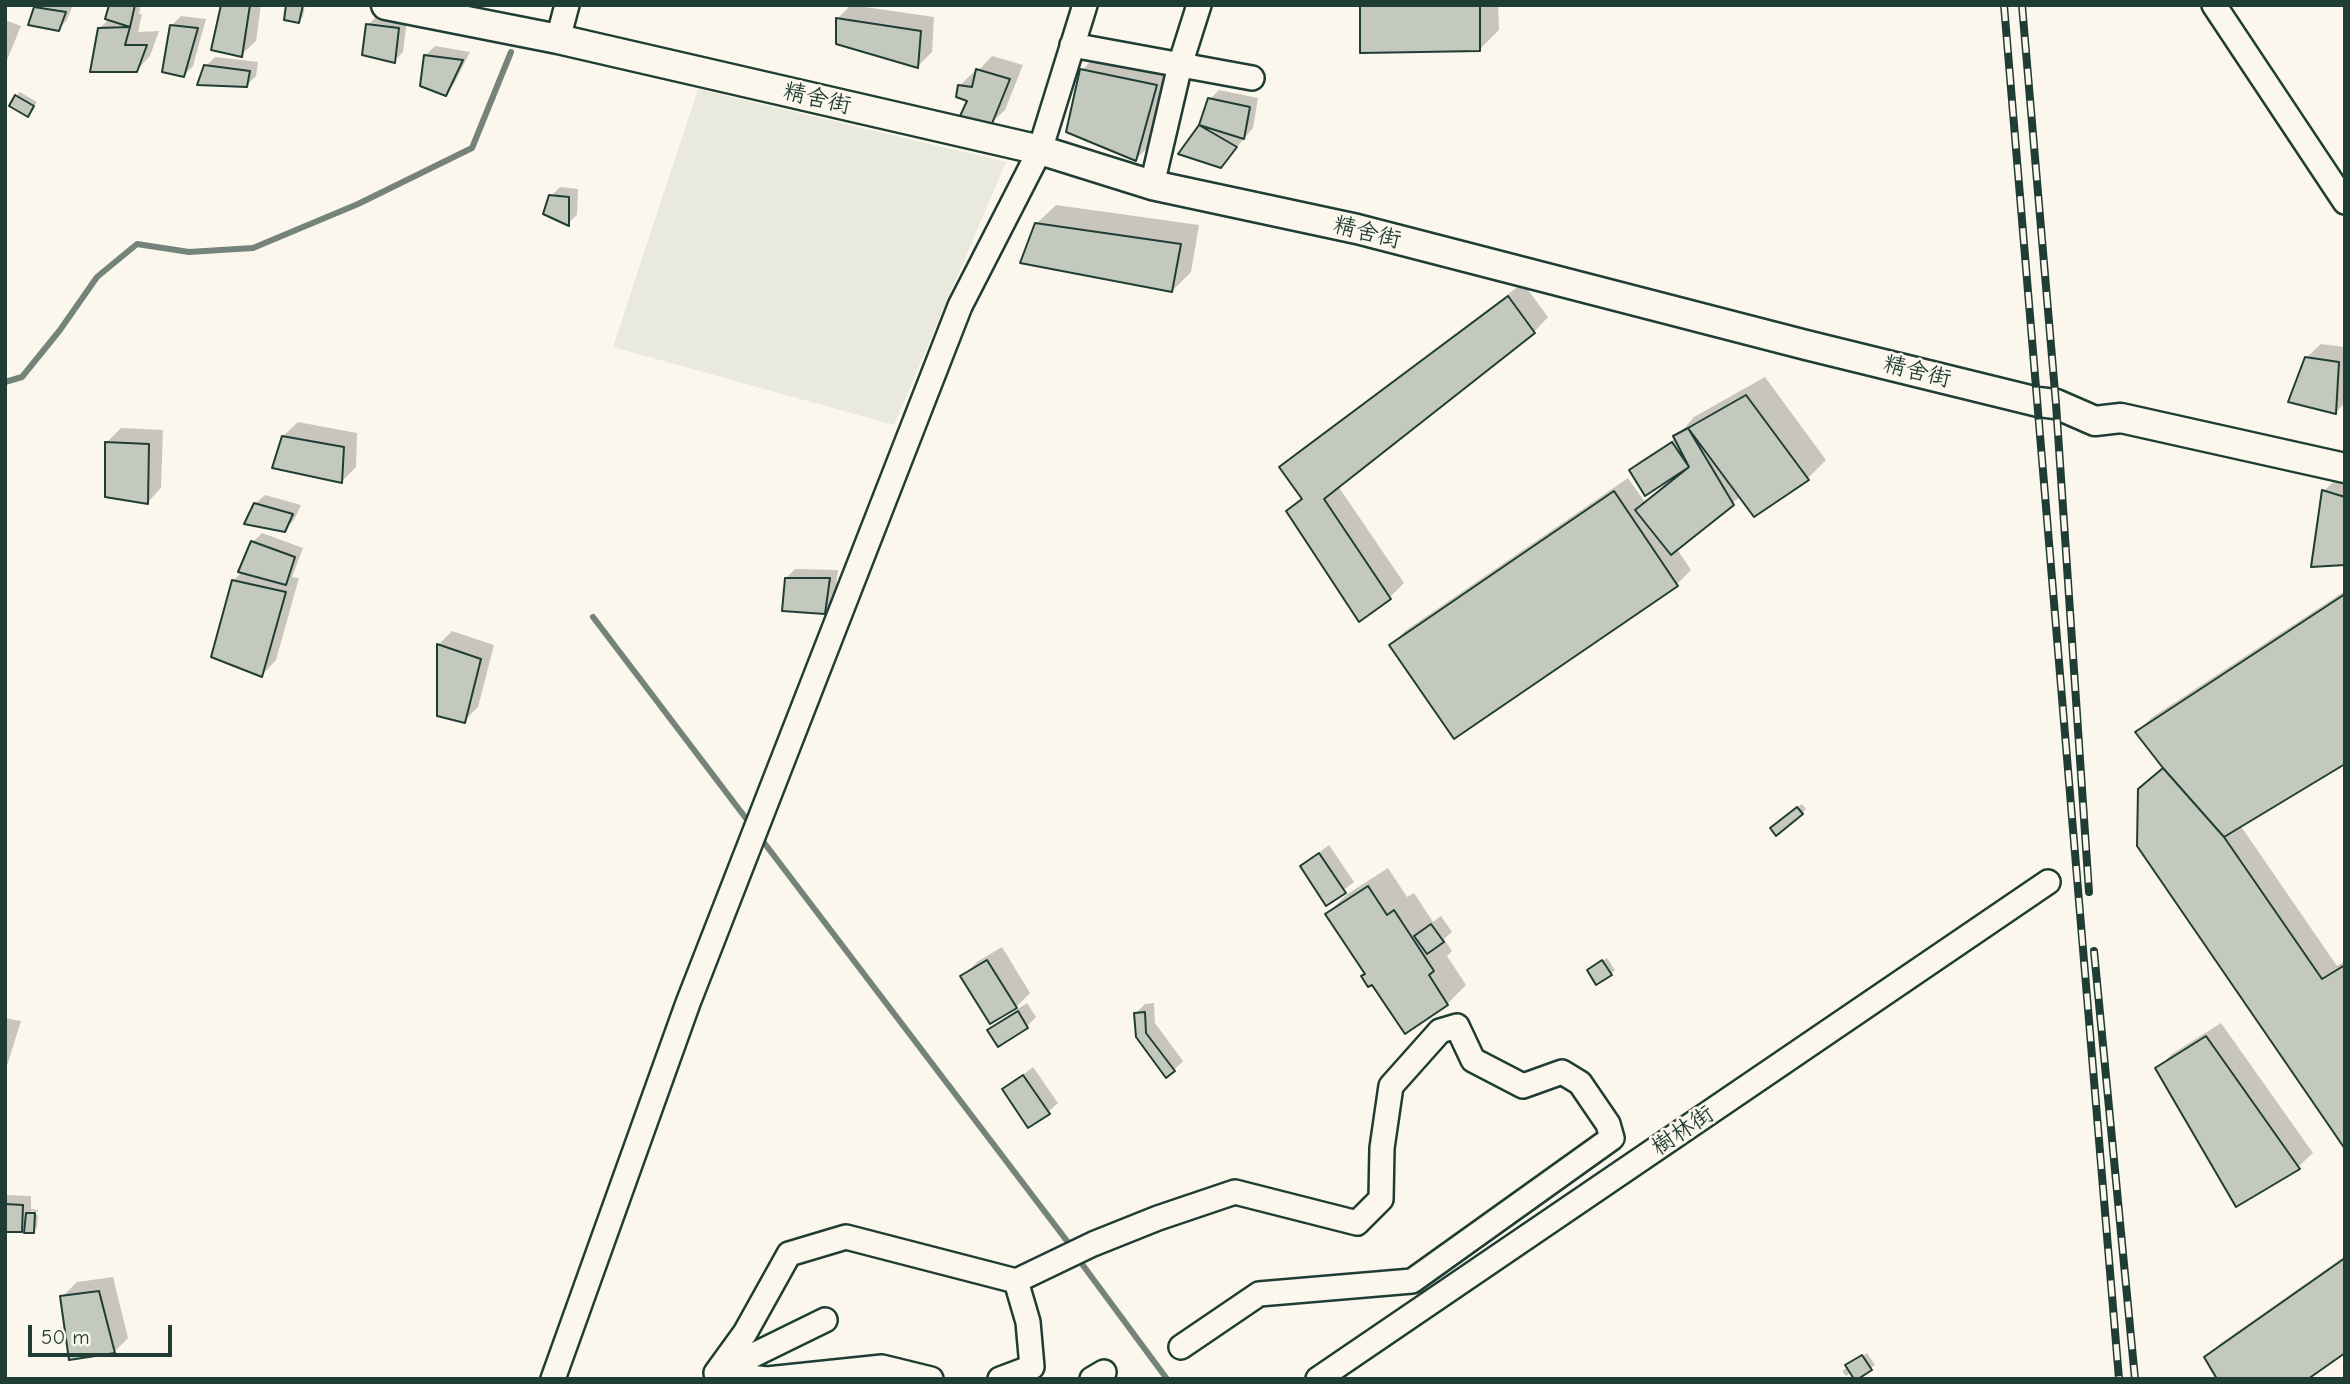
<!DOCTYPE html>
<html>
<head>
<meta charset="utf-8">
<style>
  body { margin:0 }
  #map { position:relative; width:2350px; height:1384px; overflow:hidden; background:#fbf7ec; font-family:"Comic Neue",sans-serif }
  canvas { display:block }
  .frame { position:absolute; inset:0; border:7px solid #1f3d34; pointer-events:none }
  .scale { position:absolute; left:28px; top:1325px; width:144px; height:32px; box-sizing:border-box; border:4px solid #1f3d34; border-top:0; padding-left:9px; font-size:21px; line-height:24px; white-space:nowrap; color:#1f3d34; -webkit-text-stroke:5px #fbf7ec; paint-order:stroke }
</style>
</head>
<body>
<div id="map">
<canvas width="2350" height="1384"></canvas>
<div class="frame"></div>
<div class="scale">50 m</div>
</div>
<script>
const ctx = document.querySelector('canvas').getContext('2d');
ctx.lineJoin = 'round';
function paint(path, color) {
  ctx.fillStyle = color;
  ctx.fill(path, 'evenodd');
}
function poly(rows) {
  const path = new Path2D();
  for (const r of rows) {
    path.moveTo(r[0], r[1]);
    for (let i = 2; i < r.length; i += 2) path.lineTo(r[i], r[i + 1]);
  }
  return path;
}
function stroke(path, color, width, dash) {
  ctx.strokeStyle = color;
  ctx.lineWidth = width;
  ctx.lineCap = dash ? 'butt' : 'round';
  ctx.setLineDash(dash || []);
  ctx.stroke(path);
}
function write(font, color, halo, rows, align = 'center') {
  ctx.font = font + ' "Comic Neue","LXGW WenKai TC",sans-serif';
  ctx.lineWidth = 5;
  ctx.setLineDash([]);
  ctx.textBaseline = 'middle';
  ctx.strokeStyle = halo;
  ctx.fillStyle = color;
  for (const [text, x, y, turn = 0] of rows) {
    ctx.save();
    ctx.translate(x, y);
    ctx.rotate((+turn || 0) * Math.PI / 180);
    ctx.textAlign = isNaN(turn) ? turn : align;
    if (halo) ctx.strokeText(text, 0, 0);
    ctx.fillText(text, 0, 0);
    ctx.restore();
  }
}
const built = poly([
  [698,89,1006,162,894,425,613,347]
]);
const shadow = poly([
  [39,5,73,5,67,20,58,29,36,8],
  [111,5,141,5,139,14,142,14,138,32,159,31,150,56,136,71,99,29,110,18],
  [222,5,261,5,256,41,241,55],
  [288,5,305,5,303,17,298,21],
  [851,5,934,17,932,52,918,66,838,18],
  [1361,5,1498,5,1499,30,1480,49],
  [181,16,206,19,193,66,184,75,172,25],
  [377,16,407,19,403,52,394,61,368,25],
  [5,20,21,26,5,65],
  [435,46,470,52,454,84,445,94,426,55],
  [1101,51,1175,66,1155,140,1136,159,1082,70],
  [992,56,1023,65,1005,110,990,124,959,86,974,72,977,72],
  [215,57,258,62,256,76,247,85,206,66],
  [1219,90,1258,98,1253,128,1221,166,1200,126,1210,99],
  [20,92,37,102,28,115,16,96],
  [560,187,578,189,577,215,568,223,551,196],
  [1056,205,1199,225,1191,272,1172,291,1036,224],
  [1523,283,1548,317,1534,332,1338,486,1404,583,1390,597,1359,619,1288,511,1302,497,1281,467,1296,453],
  [2321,344,2345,347,2345,403,2336,412,2306,358],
  [1765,377,1826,460,1807,479,1741,496,1677,549,1691,570,1677,584,1454,737,1391,645,1405,631,1628,478,1645,502,1665,484,1631,470,1640,461,1676,438,1694,417],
  [298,422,357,433,356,467,342,481,283,436],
  [121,428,163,430,161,488,147,503,107,442],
  [2338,477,2345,479,2345,563,2324,491],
  [265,495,301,505,294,520,285,530,255,504],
  [262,533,303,548,292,577,299,578,276,660,262,675,233,581,242,572,253,542],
  [795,569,838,570,834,602,825,612,786,578],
  [2345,591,2345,762,2240,825,2337,966,2345,961,2345,1146,2140,789,2164,767,2137,732,2151,718],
  [452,631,494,645,478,707,464,721,438,645],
  [1802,804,1806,809,1802,813,1776,824],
  [1329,845,1354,882,1327,903,1302,866],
  [1388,868,1407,897,1414,893,1433,922,1441,916,1452,932,1444,939,1452,951,1447,956,1466,985,1447,1004,1366,973,1327,914,1346,895],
  [1002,947,1030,993,1014,1009,963,976,977,962],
  [1607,958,1615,970,1611,974,1593,967],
  [1027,1003,1036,1017,1027,1026,998,1044,989,1031,998,1022],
  [1154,1003,1155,1023,1183,1061,1174,1070,1137,1036,1136,1013,1145,1004],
  [5,1018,21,1021,5,1072],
  [2221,1023,2313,1153,2298,1167,2158,1068,2172,1054],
  [1033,1067,1058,1103,1048,1112,1005,1089],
  [5,1195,31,1196,31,1209,38,1210,38,1212,31,1211,31,1215,38,1215,37,1227,33,1231,27,1225,21,1230,5,1230],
  [2345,1256,2345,1351,2206,1357,2221,1343],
  [113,1277,128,1338,114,1352,62,1297,77,1282],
  [1867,1353,1875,1365,1856,1378,1852,1372,1846,1376,1842,1371]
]);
const stream = poly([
  [5,382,22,377,60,330,97,277,137,244,189,252,253,248,358,204,472,148,511,52],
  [593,617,751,825],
  [759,836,1067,1241],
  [1082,1264,1167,1379]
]);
const building = poly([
  [109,5,135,5,130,27,105,19,109,5],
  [221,5,250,5,242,57,211,50,221,5],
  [286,5,303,5,299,23,284,20,286,5],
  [1360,5,1480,5,1480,51,1360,53,1360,5],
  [34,7,66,12,59,31,28,25,34,7],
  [836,18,921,31,918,68,836,44,836,18],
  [366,24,399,28,395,63,362,55,366,24],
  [170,25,198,28,184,77,162,72,170,25],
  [130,27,125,45,147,45,137,72,90,72,98,28,130,27],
  [424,55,463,60,446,96,420,86,424,55],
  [204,65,250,71,247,87,197,85,204,65],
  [976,69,1010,79,991,126,960,116,967,101,956,97,958,85,972,87,976,69],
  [1080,69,1157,85,1136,161,1066,132,1080,69],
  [15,95,34,106,28,117,9,106,15,95],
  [1208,98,1250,107,1244,139,1199,125,1208,98],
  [1199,125,1237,147,1221,168,1178,154,1199,125],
  [549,195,569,197,569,226,543,214,549,195],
  [1035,223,1181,244,1172,292,1020,263,1035,223],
  [1508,296,1535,333,1324,499,1391,599,1359,622,1286,511,1302,499,1279,467,1508,296],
  [2305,357,2339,362,2336,414,2288,402,2305,357],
  [1746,395,1809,480,1754,517,1688,428,1746,395],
  [1688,428,1734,505,1671,555,1635,510,1689,467,1673,436,1688,428],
  [282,436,344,447,342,483,272,468,282,436],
  [105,442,149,444,148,504,105,497,105,442],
  [1672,442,1689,467,1645,496,1629,470,1672,442],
  [2322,490,2345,497,2345,565,2311,567,2322,490],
  [1614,491,1678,586,1454,739,1389,645,1614,491],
  [254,503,293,514,285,532,244,524,254,503],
  [251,541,295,557,286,585,238,572,251,541],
  [785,578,830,578,825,614,782,611,785,578],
  [232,580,286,592,262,677,211,657,232,580],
  [2345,594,2345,764,2224,837,2163,768,2135,732,2345,594],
  [437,644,481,659,465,723,437,716,437,644],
  [2163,768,2224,837,2322,979,2345,965,2345,1149,2137,846,2138,789,2163,768],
  [1797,807,1803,814,1776,836,1770,828,1797,807],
  [1319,853,1346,893,1326,906,1300,866,1319,853],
  [1368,886,1387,915,1394,910,1434,971,1429,975,1448,1005,1405,1034,1372,985,1368,987,1361,976,1365,974,1325,914,1368,886],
  [1431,924,1444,942,1427,954,1414,936,1431,924],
  [987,960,1017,1008,990,1024,960,976,987,960],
  [1602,960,1612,975,1596,985,1587,970,1602,960],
  [1018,1011,1028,1028,998,1047,987,1030,1018,1011],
  [1145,1012,1146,1033,1175,1071,1166,1078,1136,1037,1134,1013,1145,1012],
  [2206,1036,2300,1169,2236,1207,2155,1068,2206,1036],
  [1023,1075,1050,1114,1028,1128,1002,1089,1023,1075],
  [5,1204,23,1205,22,1232,5,1232,5,1204],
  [26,1213,35,1213,34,1233,24,1233,26,1213],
  [2345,1258,2345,1353,2308,1379,2217,1379,2204,1357,2345,1258],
  [99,1291,115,1353,69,1360,60,1296,99,1291],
  [1862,1355,1872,1370,1858,1379,1854,1379,1845,1365,1862,1355]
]);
const minor = poly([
  [2214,5,2345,202],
  [558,39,567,5],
  [1072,45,1252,78],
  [1152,185,1180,65,1199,5],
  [721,1371,825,1320],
  [553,1379,688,1003,960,306,1040,150,1085,5],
  [931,1379,882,1367,767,1379,716,1373,745,1333,789,1254,846,1237,1016,1281],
  [1000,1379,1032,1367,1028,1322,1016,1281,1093,1244,1158,1218,1235,1192,1357,1223,1381,1199,1382,1148,1391,1086,1440,1031,1457,1026,1473,1060,1523,1086,1562,1072,1580,1083,1608,1124,1612,1138,1412,1281,1259,1294,1181,1347],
  [1092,1379,1104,1372],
  [1318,1379,2048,882]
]);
const tertiary = poly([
  [386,5,558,39,1040,150,1152,185,1357,229,1806,345,2038,402,2056,404,2095,421,2121,418,2345,468]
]);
const rail = poly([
  [2004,5,2119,1379],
  [2022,5,2056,404,2089,892],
  [2094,951,2135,1379]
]);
const streetNames = [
  ["精舍街",817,99,13],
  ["精舍街",1367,233,14],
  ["精舍街",1917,372,14],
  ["樹林街",1683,1131,-34]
];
paint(built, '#eae9de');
paint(shadow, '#0003');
stroke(stream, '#74847b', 6);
paint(building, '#c4c9be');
stroke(building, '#1f3d34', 2);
stroke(minor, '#1f3d34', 28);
stroke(tertiary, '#1f3d34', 33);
stroke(minor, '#fbf7ec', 23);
stroke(tertiary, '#fbf7ec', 28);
stroke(rail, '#1f3d34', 8);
stroke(rail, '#fbf7ec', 5, [16]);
write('23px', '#1f3d34', '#fbf7ec', streetNames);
</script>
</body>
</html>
